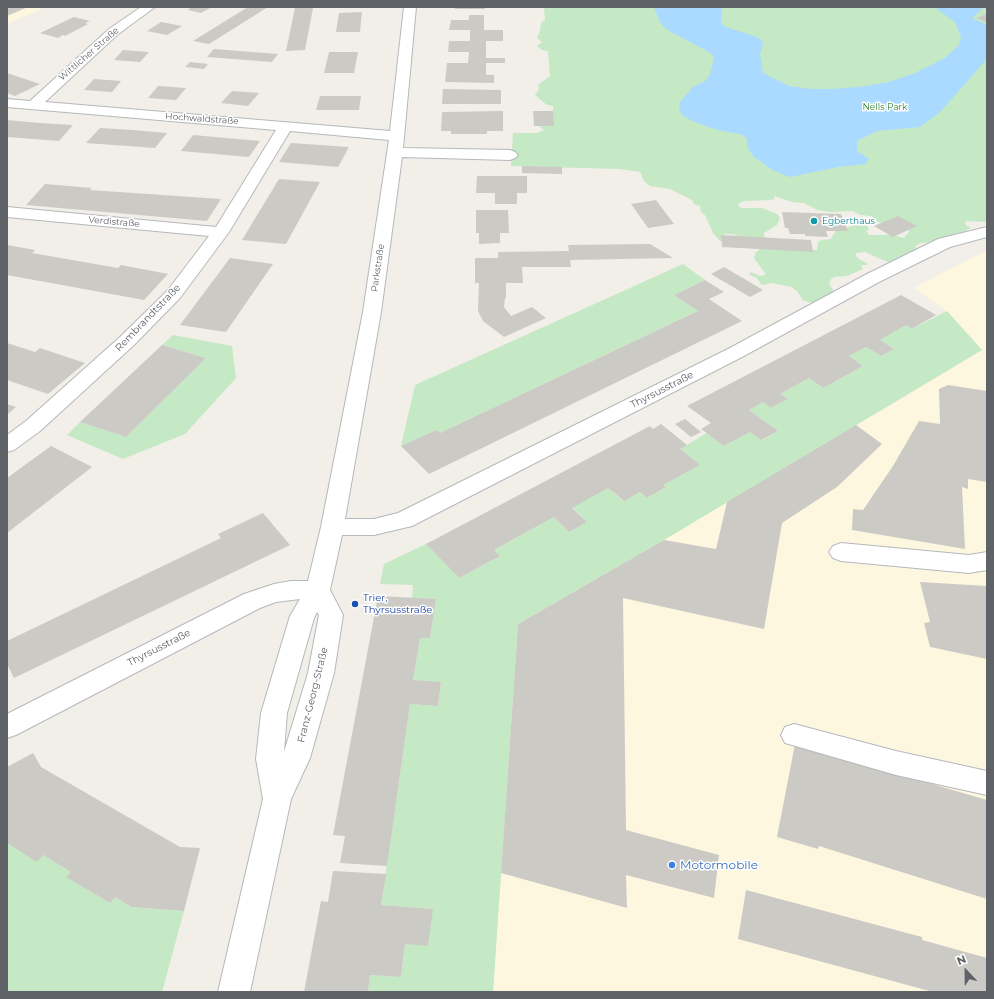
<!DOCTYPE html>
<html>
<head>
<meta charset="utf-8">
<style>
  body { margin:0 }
  #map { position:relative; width:994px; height:999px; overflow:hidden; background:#f1efe8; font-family:Montserrat,sans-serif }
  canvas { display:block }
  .frame { position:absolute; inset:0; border:8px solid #5f6368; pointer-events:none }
  .north { position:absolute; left:946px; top:951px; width:40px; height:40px; -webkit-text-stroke:3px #fff; paint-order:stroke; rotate:338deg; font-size:11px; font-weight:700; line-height:16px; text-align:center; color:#5f6368 }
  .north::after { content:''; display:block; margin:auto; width:14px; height:18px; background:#5f6368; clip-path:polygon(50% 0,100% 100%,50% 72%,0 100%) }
</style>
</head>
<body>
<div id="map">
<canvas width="994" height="999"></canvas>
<div class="frame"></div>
<div class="north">N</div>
</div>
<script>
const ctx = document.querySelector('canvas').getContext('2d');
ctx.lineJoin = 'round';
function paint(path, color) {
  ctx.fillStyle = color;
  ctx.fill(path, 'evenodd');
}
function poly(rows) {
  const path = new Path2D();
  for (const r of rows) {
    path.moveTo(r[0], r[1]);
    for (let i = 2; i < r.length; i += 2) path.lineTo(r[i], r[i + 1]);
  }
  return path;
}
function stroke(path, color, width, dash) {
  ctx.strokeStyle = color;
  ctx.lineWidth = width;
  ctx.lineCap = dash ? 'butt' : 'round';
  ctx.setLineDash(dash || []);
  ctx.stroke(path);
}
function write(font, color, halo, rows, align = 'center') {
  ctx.font = font + ' Montserrat,sans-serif';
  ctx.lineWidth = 3;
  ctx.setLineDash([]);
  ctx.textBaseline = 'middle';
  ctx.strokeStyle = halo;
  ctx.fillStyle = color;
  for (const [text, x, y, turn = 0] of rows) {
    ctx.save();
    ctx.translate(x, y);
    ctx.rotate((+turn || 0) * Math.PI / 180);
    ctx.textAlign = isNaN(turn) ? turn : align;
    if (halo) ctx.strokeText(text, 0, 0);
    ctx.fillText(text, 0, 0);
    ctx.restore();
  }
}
const commercial = poly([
  [7,7,46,7,7,24],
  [987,250,987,992,493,992,518,624,664,540,982,350,947,311,914,288]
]);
const green = poly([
  [544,7,987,7,987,222,967,221,965,222,966,225,971,228,965,231,968,233,932,242,920,243,915,247,920,250,894,264,883,260,865,252,856,253,856,256,859,259,868,264,866,265,861,265,863,269,847,276,834,277,830,280,829,284,834,291,832,294,814,304,803,300,797,291,791,287,773,283,762,285,757,278,750,275,749,274,751,272,760,276,765,275,765,273,754,258,756,252,762,248,817,250,818,242,821,240,831,239,836,230,849,227,856,224,867,226,869,229,866,231,869,235,893,235,904,238,909,232,908,228,878,222,871,216,860,215,853,211,829,212,817,210,804,203,792,202,774,196,775,199,769,200,745,201,739,203,738,205,741,208,762,208,777,214,780,218,777,225,764,233,765,239,748,238,732,234,725,234,722,236,723,241,720,241,713,233,705,215,701,212,700,206,694,204,692,200,670,189,650,186,644,181,640,172,620,169,511,166,513,133,537,133,544,130,537,124,550,114,553,113,553,106,547,105,535,95,539,89,538,85,550,76,548,51,542,50,537,46,542,42,537,38,540,31,541,23,545,20],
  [683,264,705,280,674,295,698,311,440,433,436,430,401,446,415,385],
  [947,311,982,350,664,540,518,624,493,992,368,992,370,975,401,977,405,944,428,945,432,909,381,905,410,704,438,706,441,683,413,680,420,638,430,638,436,599,412,598,413,585,380,584,384,564,426,544,459,578,500,556,494,550,554,517,569,532,587,522,572,507,608,488,623,501,640,492,647,498,665,488,663,485,699,465,680,449,707,433,724,446,750,432,762,440,778,431,749,410,763,402,772,408,787,399,780,394,809,378,823,388,863,366,849,356,866,347,881,356,894,349,880,340,906,325,912,329],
  [173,335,232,346,236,378,185,434,123,459,67,435,80,422,126,437,206,358,162,345],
  [7,843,43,855,71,872,67,877,110,903,115,897,131,907,184,911,162,992,7,992]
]);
const water = poly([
  [654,7,722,7,721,21,723,26,757,37,763,42,760,55,763,73,789,86,810,89,831,89,858,87,889,82,915,73,945,58,959,45,961,37,955,22,934,7,984,7,972,18,987,25,987,59,940,112,920,127,877,131,857,141,857,151,869,159,865,164,838,167,790,177,774,171,754,157,747,147,747,139,743,135,714,129,692,121,682,115,679,108,680,102,693,87,705,81,710,75,714,57,709,52,671,32,664,27,660,22]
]);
const building = poly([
  [7,7,28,7,7,16],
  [187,7,212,7,201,13,188,10,190,8],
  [248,7,268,7,209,44,193,41],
  [455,7,485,7,485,9,455,9],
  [295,8,313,8,305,50,286,51],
  [362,12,360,32,336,32,339,13],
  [987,14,987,22,976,18],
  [469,15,484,15,484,30,503,30,503,41,486,41,486,58,505,58,505,63,486,63,486,75,494,75,494,83,445,82,447,63,468,63,469,52,448,52,449,41,470,41,470,30,449,30,451,20,469,20],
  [74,17,90,21,85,23,88,24,65,36,63,35,58,38,40,33],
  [161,22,182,26,167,35,147,31],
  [214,49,278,54,272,62,207,57],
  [123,50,149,52,140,62,114,60],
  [329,52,358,52,354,73,324,73],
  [190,62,208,64,204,69,185,67],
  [7,73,40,84,15,96,7,93],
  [94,79,121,81,112,92,84,90],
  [158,86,186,88,176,100,148,98],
  [443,89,501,90,501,104,442,104],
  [232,91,259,93,248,106,221,103],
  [320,96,361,96,359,110,316,110],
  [503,111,503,131,487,131,487,134,451,134,451,131,441,131,442,112],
  [533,111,553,111,554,126,534,126],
  [7,120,40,123,73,125,59,141,7,137],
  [100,128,133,130,167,133,155,148,86,143],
  [193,135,226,138,260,141,249,157,181,151],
  [291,143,349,147,338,167,279,162],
  [522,166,562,167,562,174,522,173],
  [477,176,527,176,527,193,517,193,517,204,495,204,495,193,476,193],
  [279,179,320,182,286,244,242,240],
  [45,184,92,188,90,190,221,199,207,221,26,205],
  [656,200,674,224,648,228,631,204],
  [476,210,508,210,509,233,500,233,500,243,479,244,479,233,476,233],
  [782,212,841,214,848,231,826,231,828,237,805,236,805,234,790,234,788,228,785,228],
  [898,216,917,226,893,237,874,226],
  [721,235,811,240,813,252,722,247],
  [650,244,673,258,570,260,571,267,522,267,523,283,506,283,506,298,505,298,504,307,511,316,532,307,546,318,504,337,483,321,478,311,479,283,475,283,475,258,498,258,498,252,569,251,568,245],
  [7,245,35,250,32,253,118,268,121,265,168,274,144,300,7,275],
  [230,258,273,264,226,332,180,325],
  [724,267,763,290,750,297,711,274],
  [705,280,724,292,709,299,742,321,429,474,401,446,436,430,440,433,698,311,674,295],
  [901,295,936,315,912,329,906,325,880,340,894,349,881,356,866,347,849,356,863,366,823,388,809,378,780,394,788,399,771,408,763,402,749,410,778,431,761,440,750,432,724,446,701,429,711,423,687,406],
  [7,343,35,352,40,348,85,363,48,394,7,380],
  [162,345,206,358,126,437,80,422],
  [948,385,987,391,987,482,968,479,968,489,962,487,965,549,852,530,853,509,863,510,893,466,919,421,940,424,939,389],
  [7,404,16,407,7,415],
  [685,419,701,432,691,437,675,424],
  [661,424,687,445,680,449,700,465,663,485,666,487,647,498,640,492,624,501,608,488,572,508,587,522,569,532,554,517,494,550,500,556,459,578,426,544,650,426,653,429],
  [856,425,882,444,837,487,782,523,764,629,623,598,626,830,719,855,714,898,626,875,627,908,501,873,518,624,664,540,716,549,727,502],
  [51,446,92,467,7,533,7,478],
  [263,513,290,545,14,678,7,664,7,641,221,538,218,534],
  [920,582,987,586,987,659,930,647,924,623,930,622],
  [378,596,436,599,430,638,420,638,413,680,441,682,438,706,410,704,387,866,340,863,345,836,333,835],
  [795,744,987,800,987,899,819,846,818,849,777,837],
  [33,753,41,767,180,847,200,848,184,911,131,907,115,897,110,903,66,877,71,872,43,855,37,862,7,843,7,767],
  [333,871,386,874,381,905,433,909,428,946,405,944,401,977,370,975,368,992,304,992,321,901,328,902],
  [746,890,922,937,922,940,987,958,987,992,933,992,738,939]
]);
const minor = poly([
  [141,7,155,7,117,35,45,102,390,131,404,7,416,7,403,148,510,150,515,152,518,155,515,158,510,160,402,157,381,312,345,519,374,519,398,513,728,349,867,274,938,239,987,227,987,237,950,247,879,282,742,357,412,526,374,535,342,535,330,590,343,615,334,673,310,758,291,799,250,992,218,992,263,799,256,759,261,713,290,616,300,599,276,602,260,608,16,735,7,738,7,714,244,594,274,584,291,581,308,581,321,527,363,312,389,140,290,131,229,232,180,298,134,345,40,431,14,450,7,452,7,435,26,421,120,337,168,290,209,236,7,217,7,207,216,227,276,130,7,107,7,99,30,101,109,29,141,7],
  [317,612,319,615,308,673,284,752,287,713,314,618,317,612],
  [841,543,969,555,987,552,987,570,969,573,841,561,833,558,829,552,833,546,841,543],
  [794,724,896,751,987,771,987,795,896,775,785,743,781,735,785,727,794,724]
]);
const markers = [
  [814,221,4,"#0f9aa8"],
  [355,604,4,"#1a4fb4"],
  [672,865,4,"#3f7fe0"]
];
const farStreetnames = [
  ["Wittlicher Straße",89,54,-41],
  ["Hochwaldstraße",202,119,4],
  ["Verdistraße",114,222,5],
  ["Parkstraße",378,268,-82]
];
const farParknames = [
  ["Nells Park",885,107]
];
const farCulturenames = [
  ["Egberthaus",822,221]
];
const streetNames = [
  ["Rembrandtstraße",148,318,-46],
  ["Thyrsusstraße",662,390,-27],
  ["Thyrsusstraße",159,648,-27],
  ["Franz-Georg-Straße",313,695,-76]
];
const transitNames = [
  ["Trier,",363,598],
  ["Thyrsusstraße",363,610]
];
const nearShopnames = [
  ["Motormobile",680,865]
];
paint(commercial, '#fef7e0');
paint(green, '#c5e8c5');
paint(water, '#aadaff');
paint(building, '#cccac5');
stroke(minor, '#b5b8bc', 2);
paint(minor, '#fff');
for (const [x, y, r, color] of markers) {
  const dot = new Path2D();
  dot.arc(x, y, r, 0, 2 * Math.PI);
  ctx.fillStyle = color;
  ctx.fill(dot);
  stroke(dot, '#fff', 1.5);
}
write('9px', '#5f6368', '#fff', farStreetnames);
write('9px', '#348238', '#fff', farParknames);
write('9px', '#0d838f', '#fff', farCulturenames, 'left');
write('10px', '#5f6368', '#fff', streetNames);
write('10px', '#164399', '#fff', transitNames, 'left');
write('12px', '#366cbe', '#fff', nearShopnames, 'left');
</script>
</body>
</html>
